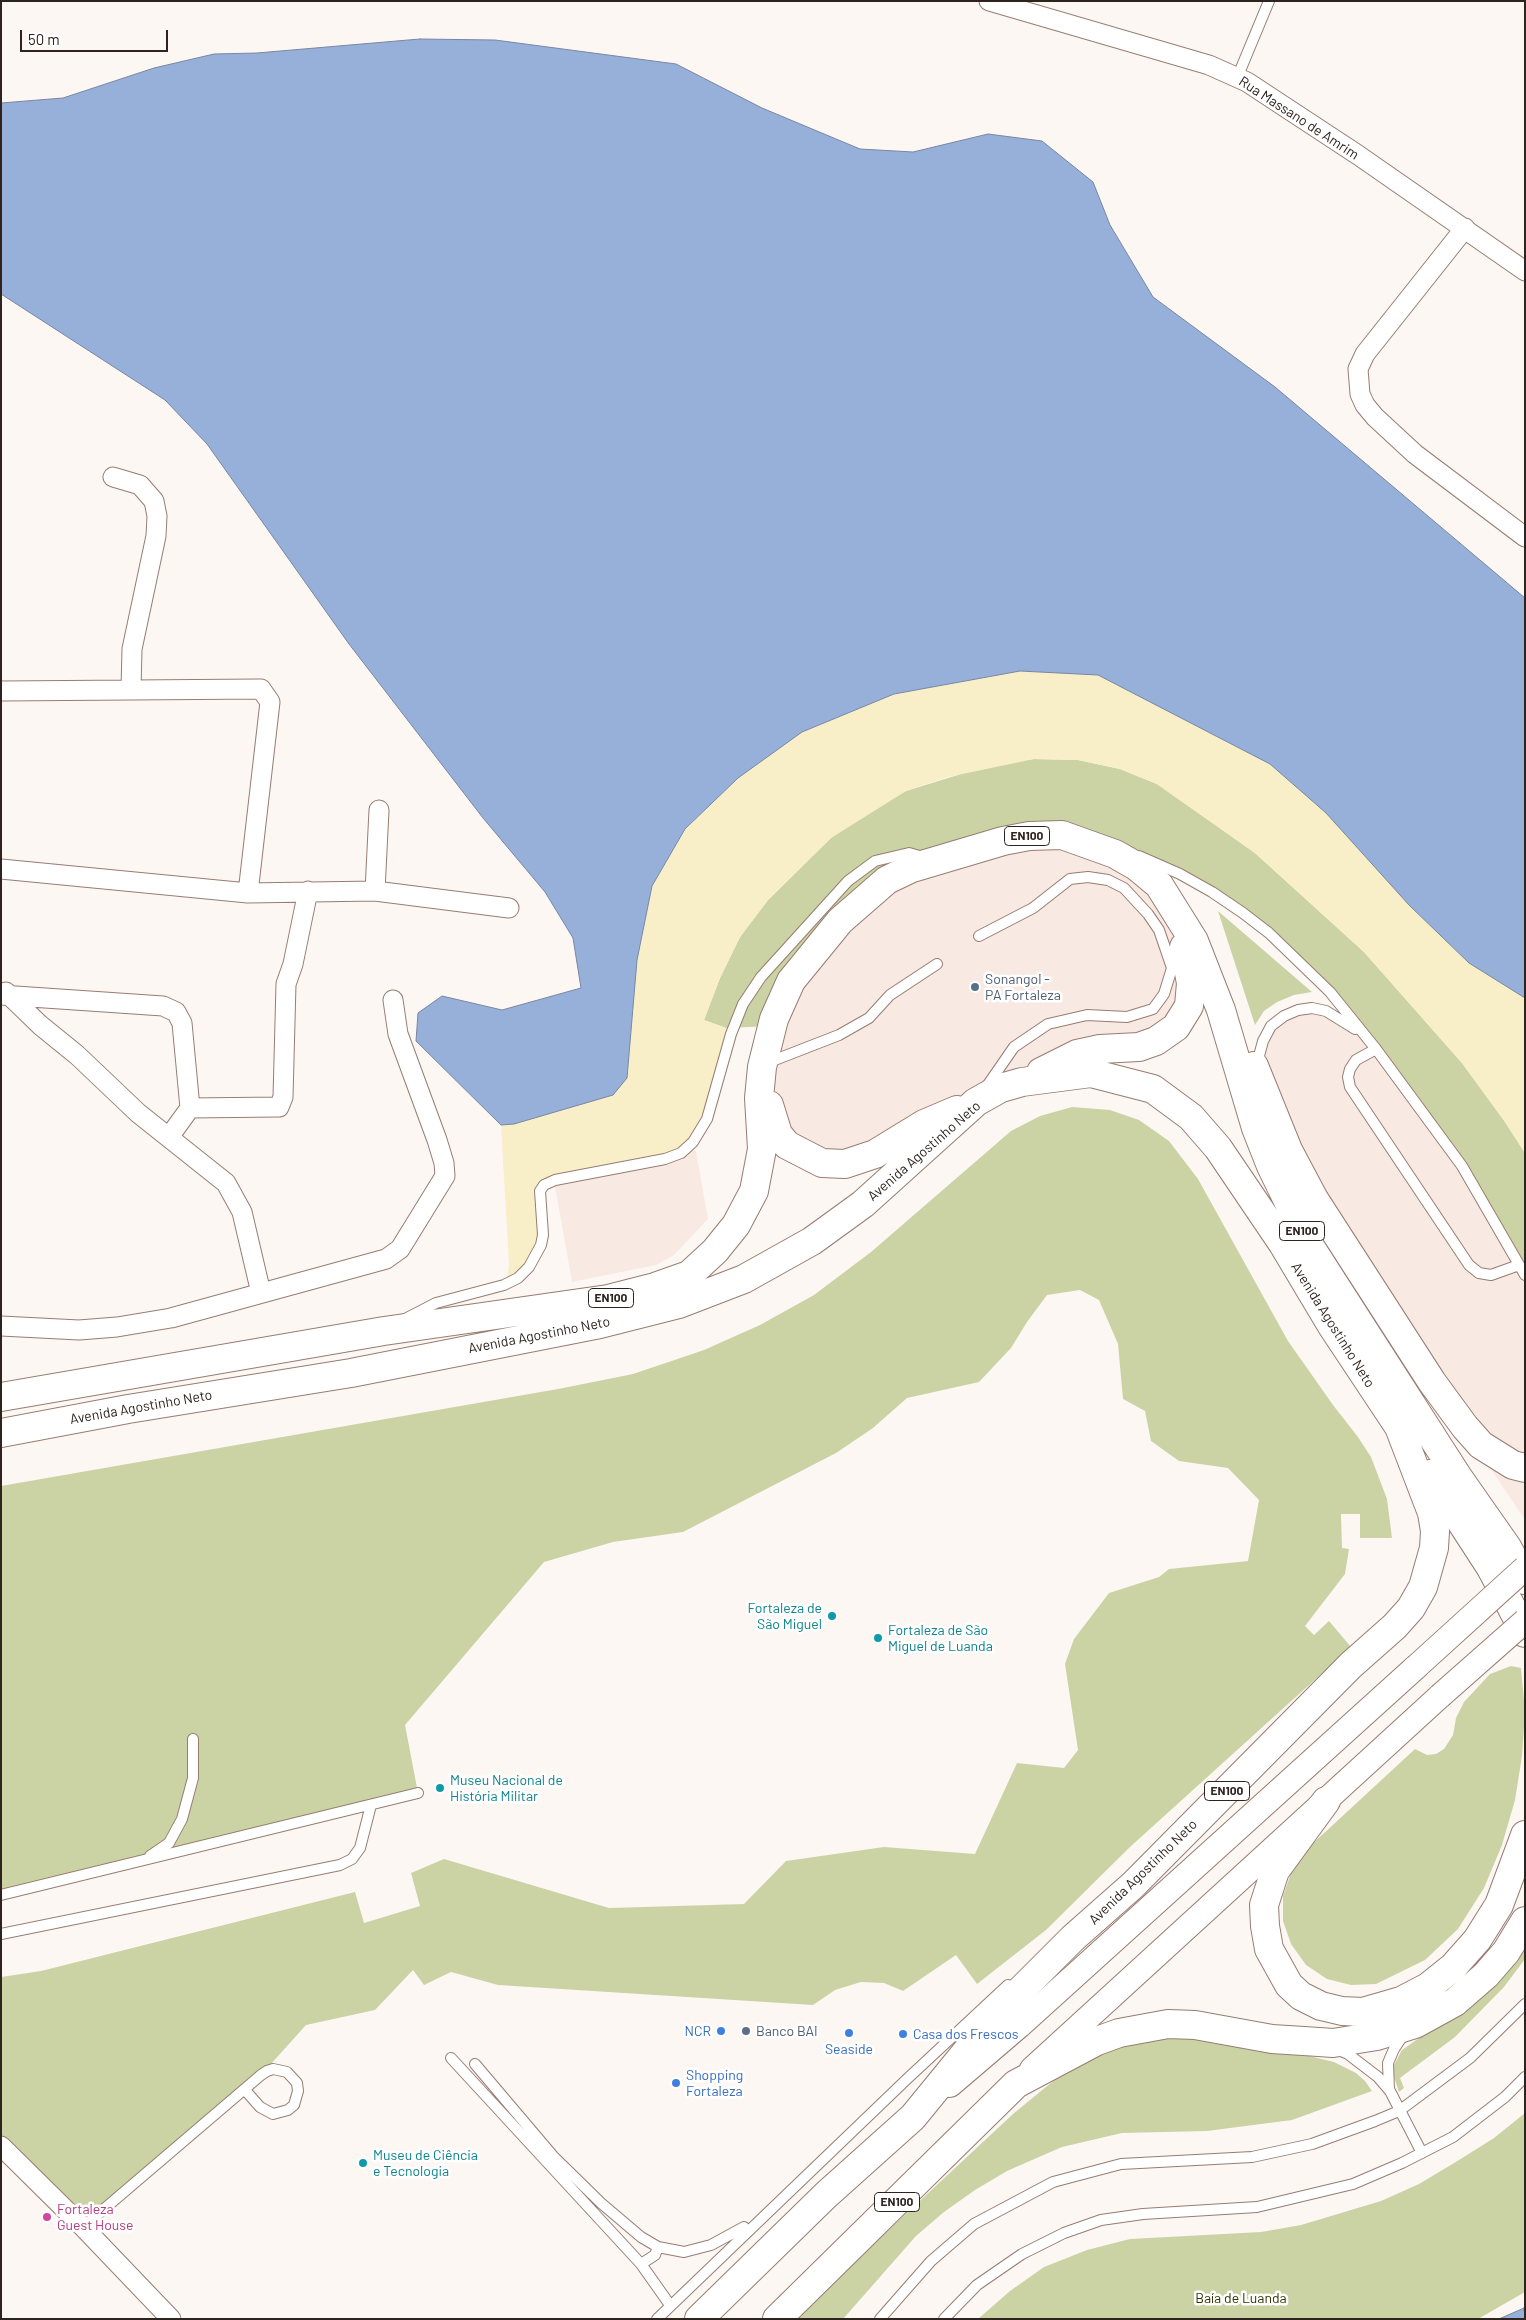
<!DOCTYPE html>
<html>
<head>
<meta charset="utf-8">
<style>
  body { margin:0 }
  #map { position:relative; width:1526px; height:2320px; overflow:hidden; background:#fdf7f4; font-family:Barlow,sans-serif }
  canvas { display:block }
  .frame { position:absolute; inset:0; border:2px solid #2e231e; pointer-events:none }
  .scale { position:absolute; left:20px; top:30px; width:148px; height:22px; box-sizing:border-box; border:2px solid #2e231e; border-top:0; padding-left:6px; font-size:15px; line-height:18px; white-space:nowrap; color:#2e231e; -webkit-text-stroke:4px #fff; paint-order:stroke }
</style>
</head>
<body>
<div id="map">
<canvas width="1526" height="2320"></canvas>
<div class="frame"></div>
<div class="scale">50 m</div>
</div>
<script>
const ctx = document.querySelector('canvas').getContext('2d');
ctx.lineJoin = 'round';
function paint(path, color) {
  ctx.fillStyle = color;
  ctx.fill(path, 'evenodd');
}
function poly(rows) {
  const path = new Path2D();
  for (const r of rows) {
    path.moveTo(r[0], r[1]);
    for (let i = 2; i < r.length; i += 2) path.lineTo(r[i], r[i + 1]);
  }
  return path;
}
function stroke(path, color, width, dash) {
  ctx.strokeStyle = color;
  ctx.lineWidth = width;
  ctx.lineCap = dash ? 'butt' : 'round';
  ctx.setLineDash(dash || []);
  ctx.stroke(path);
}
function write(font, color, halo, rows, align = 'center') {
  ctx.font = font + ' Barlow,sans-serif';
  ctx.lineWidth = 5;
  ctx.setLineDash([]);
  ctx.textBaseline = 'middle';
  ctx.strokeStyle = halo;
  ctx.fillStyle = color;
  for (const [text, x, y, turn = 0] of rows) {
    ctx.save();
    ctx.translate(x, y);
    ctx.rotate((+turn || 0) * Math.PI / 180);
    ctx.textAlign = isNaN(turn) ? turn : align;
    if (halo) ctx.strokeText(text, 0, 0);
    ctx.fillText(text, 0, 0);
    ctx.restore();
  }
}
const built = poly([
  [1029,836,1136,866,1179,935,1189,1006,1139,1047,875,1154,794,1150,766,1095,772,1026,887,880],
  [1312,1008,1341,1019,1376,1049,1462,1166,1525,1275,1525,1520,1450,1408,1288,1150,1255,1068,1271,1026],
  [678,1141,696,1151,708,1219,674,1255,656,1265,572,1282,551,1164]
]);
const green = poly([
  [1034,759,1078,760,1120,769,1157,784,1255,853,1364,952,1462,1063,1505,1122,1525,1153,1525,1275,1500,1229,1375,1047,1269,933,1180,874,1046,835,887,880,772,1026,726,1028,704,1020,720,978,740,937,768,900,831,838,868,812,906,791,990,765],
  [1218,911,1312,992,1294,995,1277,1002,1264,1011,1255,1025],
  [1072,1107,1110,1110,1139,1120,1169,1141,1198,1179,1288,1341,1333,1405,1358,1437,1371,1457,1387,1499,1392,1538,1360,1538,1360,1514,1341,1514,1342,1548,1349,1549,1345,1574,1305,1626,1314,1635,1329,1621,1351,1647,1130,1847,1046,1930,977,1984,956,1955,903,1991,884,1983,861,1982,835,1990,813,2005,498,1985,451,1972,424,1985,413,1970,375,2010,306,2025,261,2075,83,2227,1,2146,1,1977,41,1971,355,1892,364,1923,420,1906,411,1873,444,1859,609,1908,744,1904,786,1861,884,1847,975,1854,1017,1763,1064,1768,1078,1750,1065,1664,1074,1639,1109,1593,1159,1577,1169,1569,1248,1561,1259,1500,1228,1468,1179,1461,1151,1441,1145,1411,1123,1399,1118,1344,1099,1300,1080,1290,1047,1295,1027,1322,1011,1348,979,1382,907,1398,873,1428,836,1453,683,1532,613,1542,544,1562,405,1725,418,1793,1,1895,1,1486,558,1389,633,1374,704,1350,760,1325,814,1295,871,1252,1011,1131,1040,1116],
  [1511,1666,1521,1668,1525,1712,1522,1756,1515,1800,1502,1845,1484,1888,1458,1929,1425,1960,1376,1984,1351,1985,1327,1979,1306,1965,1291,1944,1283,1921,1283,1896,1296,1859,1415,1749,1427,1755,1436,1754,1444,1749,1453,1735,1456,1718,1464,1702,1490,1674],
  [1525,1936,1525,1959,1504,1987,1455,2037,1400,2078,1404,2088,1399,2092,1393,2074,1394,2065,1402,2050,1452,2015],
  [1172,2030,1289,2051,1334,2062,1356,2073,1365,2081,1372,2091,1292,2120,1207,2131,1122,2133,1062,2147,1007,2171,975,2190,944,2212,916,2236,843,2319,793,2319,1013,2114,1052,2082,1095,2054],
  [1525,2113,1525,2292,1478,2319,978,2319,1010,2291,1044,2267,1087,2250,1130,2239,1261,2232,1301,2225,1381,2201,1419,2184,1459,2160,1494,2138]
]);
const sand = poly([
  [1020,671,1098,675,1270,764,1326,813,1409,905,1469,963,1525,998,1525,1153,1505,1122,1462,1063,1364,952,1255,853,1157,784,1120,769,1078,760,1034,759,948,777,906,791,831,838,768,900,740,937,720,978,704,1020,726,1028,731,1034,714,1100,681,1153,544,1185,543,1235,529,1267,506,1283,509,1265,501,1125,564,1110,627,1078,637,960,652,886,685,830,738,778,802,732,894,694]
]);
const water = poly([
  [420,39,495,40,676,64,762,108,860,149,913,152,988,134,1042,141,1093,182,1110,225,1153,297,1275,387,1525,598,1525,998,1469,963,1409,905,1326,813,1270,764,1098,675,1020,671,894,694,802,732,738,778,685,829,652,886,637,960,627,1078,613,1095,514,1124,501,1125,416,1041,418,1013,442,996,502,1010,581,988,573,938,545,892,483,818,349,644,207,444,165,400,1,294,1,103,63,98,154,68,214,54,257,53,420,39],
  [1524,2308,1525,2319,1499,2319,1524,2308]
]);
const service = poly([
  [1237,78,1269,1],
  [1139,856,1180,874,1212,892,1243,913,1269,933,1330,992,1376,1049,1462,1166,1525,1275],
  [979,936,1033,908,1070,879,1088,877,1108,880,1124,888,1148,914,1159,930,1172,968,1164,994,1153,1009,1127,1017,1087,1015,1048,1024,1014,1047,987,1086],
  [1376,1049,1356,1060,1350,1069,1348,1077,1350,1087,1469,1265,1479,1273,1491,1275,1519,1265],
  [767,1063,839,1035,869,1018,890,995,937,964],
  [1256,1067,1263,1041,1271,1026,1284,1016,1298,1010,1312,1008,1326,1011,1355,1029],
  [405,1319,436,1303,504,1285,518,1278,529,1267,541,1245,543,1235,540,1191,544,1185,555,1180,665,1159,681,1153,693,1142,707,1119,731,1034,743,1004,761,977,848,881,875,861,909,853,923,857],
  [150,1856,169,1843,182,1819,193,1778,193,1739],
  [1,1895,418,1793],
  [1,1934,340,1865,352,1859,360,1848,371,1805],
  [1336,2049,1348,2054,1378,2077,1390,2091,1422,2153],
  [451,2058,641,2264,670,2305],
  [475,2064,553,2156,601,2203,641,2237,658,2247,684,2252,711,2245,744,2227],
  [1389,2090,1388,2063,1394,2049,1404,2034],
  [83,2227,261,2075,267,2071,273,2069,287,2072,297,2083,298,2091,294,2105,288,2110,273,2114,260,2107,245,2090],
  [641,2264,655,2255,658,2247],
  [657,2319,907,2079,1008,1985],
  [880,2319,931,2261,974,2224,1053,2182,1121,2164,1252,2157,1312,2144,1375,2121,1399,2111,1470,2058,1525,2004],
  [944,2319,977,2285,1022,2254,1064,2233,1101,2220,1143,2214,1257,2207,1353,2184,1402,2163,1453,2137,1505,2097,1525,2077]
]);
const minor = poly([
  [989,1,1209,65,1247,82,1358,155,1525,271],
  [1465,228,1365,354,1358,369,1360,394,1365,405,1375,417,1415,454,1525,537],
  [113,477,140,485,154,501,157,516,156,536,132,649,131,689],
  [1,691,261,689,270,702,248,893],
  [1,869,248,893,375,891,509,908],
  [375,891,379,810],
  [6,992,40,1025,77,1055,138,1113,226,1183,242,1212,261,1293],
  [1,995,163,1006,176,1012,182,1023,190,1108,279,1107,283,1097,286,984,293,964,308,891],
  [169,1137,190,1108],
  [1,1326,79,1330,117,1327,171,1318,386,1259,400,1249,445,1176,444,1163,437,1140,398,1034,393,1000],
  [1,2146,83,2227,171,2319]
]);
const tertiary = poly([
  [1032,2069,1440,1696],
  [950,2085,1019,2026,1416,1667]
]);
const primary = poly([
  [1254,1066,1288,1150,1314,1199,1432,1382,1465,1427,1481,1445,1513,1465,1525,1468],
  [1041,1072,1077,1054,1100,1049,1139,1047,1156,1041,1176,1027,1189,1006,1191,983,1184,947],
  [769,1105,778,1134,787,1145,822,1163,845,1164,875,1154,924,1124,957,1110],
  [1,1397,384,1331,608,1299,655,1287,689,1275,715,1251,736,1225,754,1191,762,1149,759,1098,762,1067,774,1019,791,981,840,921,887,880,912,868,1003,841,1029,836,1062,835,1115,854,1136,866,1159,885,1194,941,1221,1010,1256,1128,1271,1166,1311,1248,1458,1477,1507,1547,1525,1580],
  [1,1433,128,1409,351,1373,600,1324,679,1304,744,1279,812,1241,863,1204,976,1102,1001,1088,1022,1082,1091,1073,1153,1089,1191,1117,1218,1148,1283,1244,1332,1326,1399,1427,1432,1513,1435,1531,1434,1548,1423,1587,1411,1608,1395,1626,1351,1665,1133,1885,1073,1938,998,2013,913,2117,826,2195,699,2319],
  [1430,1474,1491,1568,1525,1633],
  [1326,1801,1275,1871,1264,1905,1265,1926,1269,1949,1289,1985,1301,1996,1321,2006,1342,2011,1363,2012,1401,2001,1428,1987,1453,1967,1477,1940,1499,1905,1525,1835],
  [777,2319,1016,2084,1097,2041,1119,2033,1168,2024,1195,2025,1272,2039,1319,2042,1333,2043,1377,2036,1415,2024,1455,2002,1486,1975,1506,1952,1525,1921]
]);
const tertiaryBridge = poly([
  [1416,1667,1525,1568],
  [1440,1696,1525,1621]
]);
const markers = [
  [975,987,5,"#5c6f8a"],
  [832,1616,5,"#0f9aa8"],
  [878,1638,5,"#0f9aa8"],
  [440,1788,5,"#0f9aa8"],
  [721,2031,5,"#3f7fe0"],
  [746,2031,5,"#5c6f8a"],
  [849,2033,5,"#3f7fe0"],
  [903,2034,5,"#3f7fe0"],
  [676,2083,5,"#3f7fe0"],
  [363,2163,5,"#0f9aa8"],
  [47,2217,5,"#d1479c"]
];
const shields = [
  [1027,836,45],
  [1302,1231,45],
  [611,1298,45],
  [1227,1791,45],
  [897,2202,45]
];
const shieldNames = [
  ["EN100",1027,836],
  ["EN100",1302,1231],
  ["EN100",611,1298],
  ["EN100",1227,1791],
  ["EN100",897,2202]
];
const streetNames = [
  ["Rua Massano de Amrim",1299,118,33],
  ["Avenida Agostinho Neto",924,1151,-41],
  ["Avenida Agostinho Neto",1333,1325,58],
  ["Avenida Agostinho Neto",539,1335,-11],
  ["Avenida Agostinho Neto",141,1407,-10],
  ["Avenida Agostinho Neto",1143,1872,-44]
];
const serviceNames = [
  ["Sonangol -",985,979],
  ["PA Fortaleza",985,995],
  ["Banco BAI",756,2031]
];
const cultureNames = [
  ["Fortaleza de",822,1608,"right"],
  ["São Miguel",822,1624,"right"],
  ["Fortaleza de São",888,1630],
  ["Miguel de Luanda",888,1646],
  ["Museu Nacional de",450,1780],
  ["História Militar",450,1796],
  ["Museu de Ciência",373,2155],
  ["e Tecnologia",373,2171]
];
const shopNames = [
  ["NCR",711,2031,"right"],
  ["Casa dos Frescos",913,2034],
  ["Seaside",849,2049,"center"],
  ["Shopping",686,2075],
  ["Fortaleza",686,2091]
];
const hotelNames = [
  ["Fortaleza",57,2209],
  ["Guest House",57,2225]
];
const parkNames = [
  ["Baía de Luanda",1241,2298]
];
paint(built, '#f9e9e3');
paint(green, '#cbd3a5');
paint(sand, '#f8efc9');
paint(water, '#97b0d9');
stroke(water, '#7886a1', 1);
stroke(service, '#987c71', 12);
stroke(minor, '#987c71', 21);
stroke(tertiary, '#987c71', 26);
stroke(primary, '#987c71', 30);
stroke(service, '#fff', 10);
stroke(minor, '#fff', 19);
stroke(tertiary, '#fff', 24);
stroke(primary, '#fff', 28);
stroke(tertiaryBridge, '#987c71', 26, []);
stroke(tertiaryBridge, '#fff', 24);
for (const [x, y, r, color] of markers) {
  const dot = new Path2D();
  dot.arc(x, y, r, 0, 2 * Math.PI);
  ctx.fillStyle = color;
  ctx.fill(dot);
  stroke(dot, '#fff', 2);
}
for (const [x, y, w] of shields) {
  const box = new Path2D();
  box.roundRect(x - w / 2, y - 9.5, w, 19, 4);
  ctx.fillStyle = '#fff';
  ctx.fill(box);
  stroke(box, '#2e231e', 1);
}
write('bold 12px', '#2e231e', null, shieldNames);
write('14px', '#2e231e', '#fff', streetNames);
write('14px', '#4e5e75', '#fff', serviceNames, 'left');
write('14px', '#0d838f', '#fff', cultureNames, 'left');
write('14px', '#366cbe', '#fff', shopNames, 'left');
write('14px', '#b23c85', '#fff', hotelNames, 'left');
write('14px', '#313700', '#fff', parkNames);
</script>
</body>
</html>
